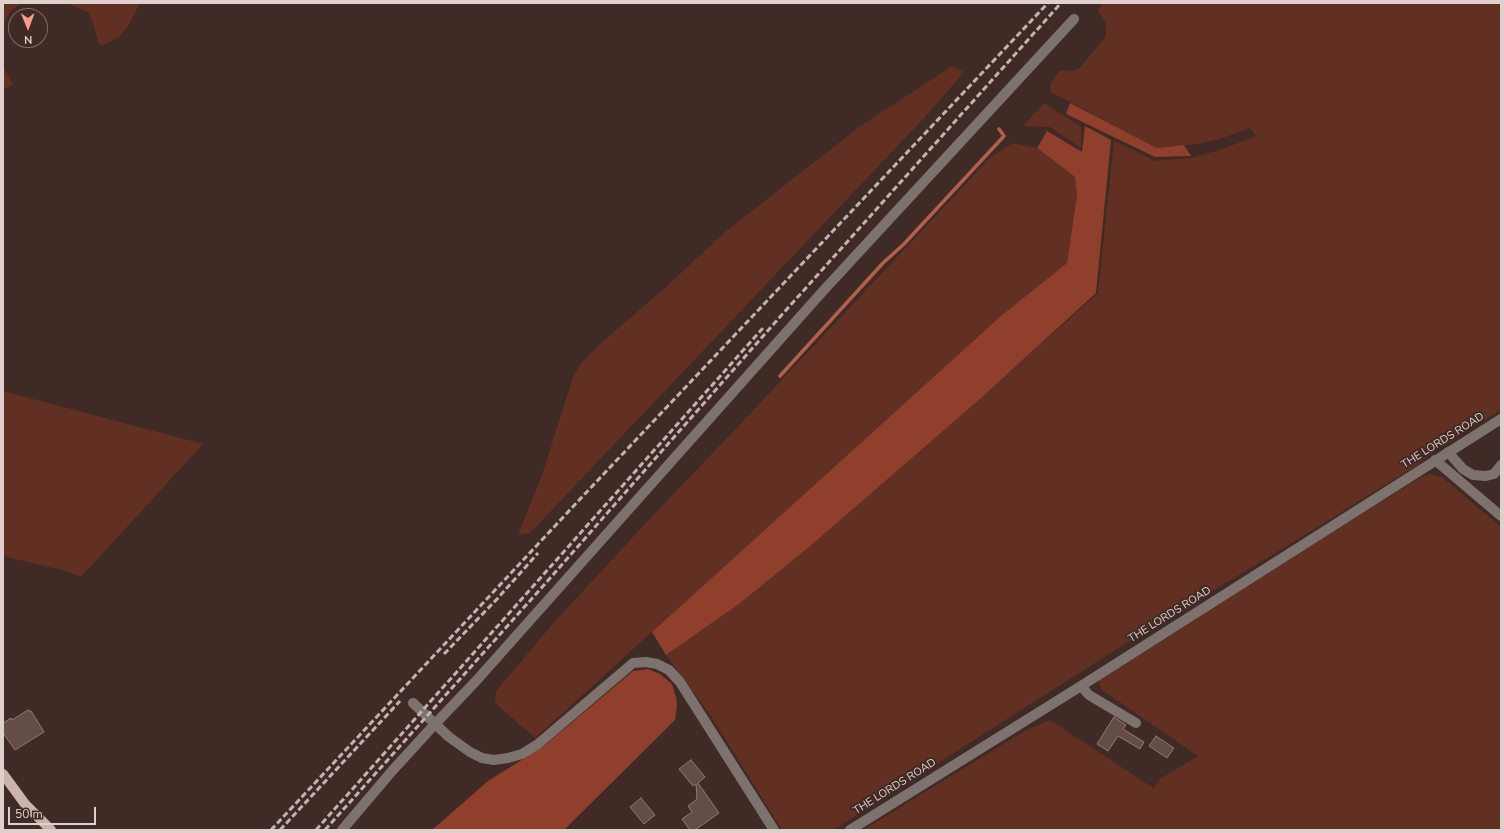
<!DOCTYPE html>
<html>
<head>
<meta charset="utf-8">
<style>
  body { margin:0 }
  #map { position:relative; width:1504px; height:833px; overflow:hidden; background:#402a25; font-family:"Nunito Sans",sans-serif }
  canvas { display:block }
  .frame { position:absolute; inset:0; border:4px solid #dfd0cd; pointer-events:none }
  .north { position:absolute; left:8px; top:8px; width:40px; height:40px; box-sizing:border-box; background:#402a25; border:1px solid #806c68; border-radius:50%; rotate:179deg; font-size:11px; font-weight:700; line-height:16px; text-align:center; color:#dfd0cd }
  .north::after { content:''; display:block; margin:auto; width:14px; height:18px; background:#f49e89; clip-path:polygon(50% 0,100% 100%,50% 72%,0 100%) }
  .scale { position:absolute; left:8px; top:807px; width:88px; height:18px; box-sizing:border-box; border:2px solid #dfd0cd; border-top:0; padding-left:5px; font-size:12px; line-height:14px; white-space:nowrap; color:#dfd0cd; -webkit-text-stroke:3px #402a25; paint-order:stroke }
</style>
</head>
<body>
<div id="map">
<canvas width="1504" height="833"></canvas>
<div class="frame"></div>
<div class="north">N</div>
<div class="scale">50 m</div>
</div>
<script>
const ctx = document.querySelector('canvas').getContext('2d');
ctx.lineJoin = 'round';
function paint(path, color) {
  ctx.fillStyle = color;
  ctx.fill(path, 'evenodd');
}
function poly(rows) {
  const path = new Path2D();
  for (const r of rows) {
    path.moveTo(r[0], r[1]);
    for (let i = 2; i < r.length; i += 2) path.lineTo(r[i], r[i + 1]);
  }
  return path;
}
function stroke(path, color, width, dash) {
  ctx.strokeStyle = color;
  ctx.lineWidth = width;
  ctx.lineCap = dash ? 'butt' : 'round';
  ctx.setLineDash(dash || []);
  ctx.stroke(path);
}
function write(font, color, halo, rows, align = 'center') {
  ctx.font = font + ' "Nunito Sans",sans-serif';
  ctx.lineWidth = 4;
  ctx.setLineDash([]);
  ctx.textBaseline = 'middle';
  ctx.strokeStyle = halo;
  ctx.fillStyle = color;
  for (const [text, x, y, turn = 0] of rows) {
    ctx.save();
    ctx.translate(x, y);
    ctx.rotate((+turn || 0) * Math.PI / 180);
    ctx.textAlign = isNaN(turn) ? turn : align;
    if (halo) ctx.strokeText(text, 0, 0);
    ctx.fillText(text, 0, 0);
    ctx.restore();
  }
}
const green = poly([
  [3,3,21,3,10,12,3,25],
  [67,3,140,3,128,26,119,37,104,45,99,44,93,23,88,12],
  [1102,3,1501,3,1501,410,1441,446,1414,467,1269,557,1142,633,833,830,782,830,711,716,666,655,739,604,808,548,980,399,1098,293,1114,141,1155,161,1191,158,1220,150,1256,136,1250,128,1220,139,1198,144,1157,148,1051,92,1050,84,1060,70,1073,71,1080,68,1106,36,1106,24,1098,11],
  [3,66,13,85,3,90],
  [952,66,964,72,925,117,530,533,518,535,542,475,573,377,582,362,601,343,666,287,725,232,859,127],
  [1044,103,1081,127,1081,148,1050,127,1023,126],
  [1013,143,1037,148,1075,177,1077,195,1067,263,1002,315,535,738,495,703,496,691,557,619,658,510,747,417,990,158],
  [3,391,203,444,81,577,66,571,3,556],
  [1430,474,1442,477,1501,527,1501,830,863,830,1028,729,1050,720,1153,788,1160,779,1198,756,1102,690,1097,681,1195,620,1216,604,1423,476]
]);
const forest = poly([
  [1070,103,1157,148,1184,145,1191,156,1155,157,1066,114],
  [1085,126,1111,140,1096,293,980,399,808,548,739,604,666,655,652,632,1002,315,1067,263,1077,195,1075,177,1037,148,1047,131,1082,152],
  [648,669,660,674,672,684,676,697,677,705,675,720,564,830,432,830,488,781,544,746,633,671]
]);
const stream = poly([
  [780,376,883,263,904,244,1004,136,999,129]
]);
const building = poly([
  [28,710,29,711,31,711,44,732,15,750,3,733,3,723,11,718,12,720,28,710],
  [1114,717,1126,725,1123,729,1144,742,1140,749,1118,736,1108,751,1097,744,1114,717],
  [1156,736,1174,748,1167,758,1149,746,1156,736],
  [691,760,705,777,698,783,719,813,695,830,690,830,682,819,692,812,688,806,697,799,696,784,693,786,679,769,691,760],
  [641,798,655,815,644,824,630,807,641,798]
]);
const minor = poly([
  [1448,452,1463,469,1473,475,1486,476,1494,474,1501,465],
  [1435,460,1501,516],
  [1081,686,1089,695,1136,723],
  [413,703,449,737,470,752,482,758,494,760,508,758,522,754,538,744,633,663,646,662,657,664,669,670,680,682,774,830],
  [342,830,392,771,435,724,476,681,823,291,1074,19],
  [850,830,1081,686,1501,419]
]);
const major = poly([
  [3,774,25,804,51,830]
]);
const rail = poly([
  [444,654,498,598,538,553],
  [271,830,582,497,1048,3],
  [280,830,400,701],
  [316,830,763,328],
  [325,830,536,594,779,318,1061,3]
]);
const streetNames = [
  ["THE LORDS ROAD",1443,441,-32],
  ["THE LORDS ROAD",1170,615,-32],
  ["THE LORDS ROAD",895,787,-32]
];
paint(green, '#622f23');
paint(forest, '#903f2c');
stroke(stream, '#b35f4b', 3.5);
paint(building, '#654d47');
stroke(building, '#937972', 1);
stroke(minor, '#7e726f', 10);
stroke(major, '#ccb3ad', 10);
stroke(rail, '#c3b3b0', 3, [6, 3]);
write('11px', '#dfd0cd', '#402a25', streetNames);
</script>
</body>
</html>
